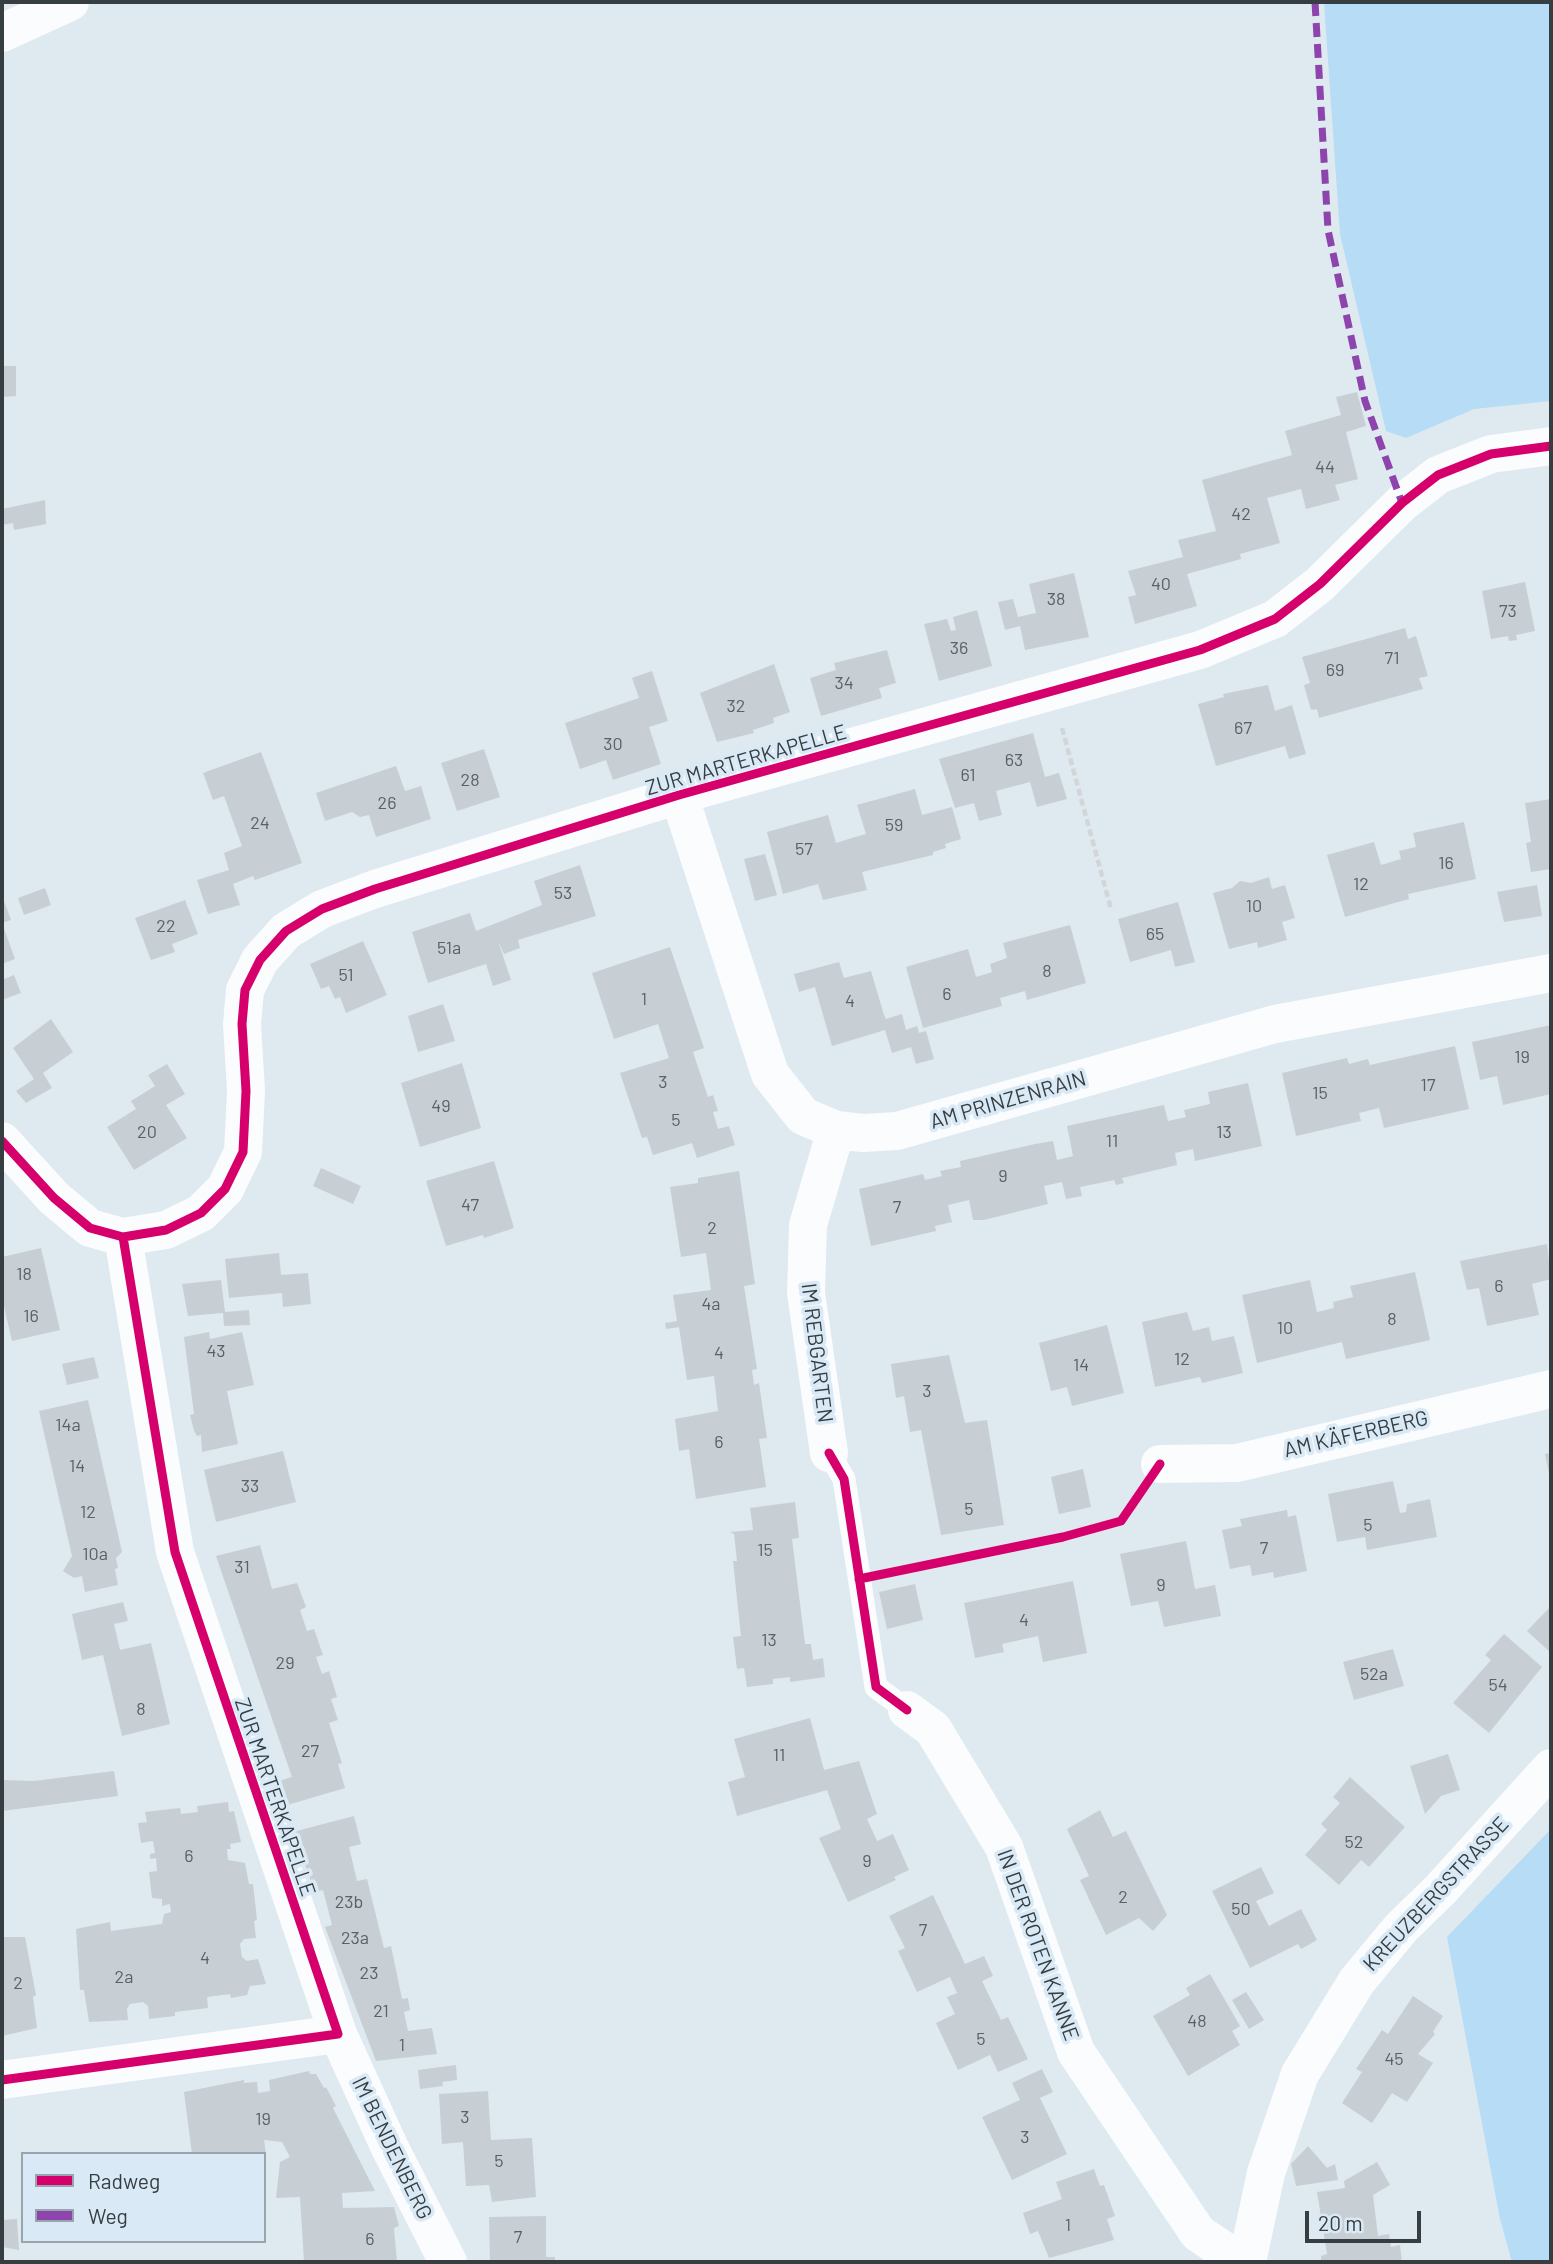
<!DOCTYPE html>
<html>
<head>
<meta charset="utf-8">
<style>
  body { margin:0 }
  #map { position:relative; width:1553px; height:2264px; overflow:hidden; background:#dfe9f0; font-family:Barlow,sans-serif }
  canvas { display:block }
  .frame { position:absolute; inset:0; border:4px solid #373e42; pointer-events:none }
  .legend { position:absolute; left:21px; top:2152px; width:245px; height:91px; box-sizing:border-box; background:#d9eaf6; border:2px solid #98a5ae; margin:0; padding:9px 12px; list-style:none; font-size:21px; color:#373e42 }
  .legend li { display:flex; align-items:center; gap:14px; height:35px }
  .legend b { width:35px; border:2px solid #98a5ae }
  .scale { position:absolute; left:1305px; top:2211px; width:116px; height:32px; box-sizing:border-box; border:4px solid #373e42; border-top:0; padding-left:9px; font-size:21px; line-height:24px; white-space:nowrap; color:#373e42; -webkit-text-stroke:5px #d9eaf6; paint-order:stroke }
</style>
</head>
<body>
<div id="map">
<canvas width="1553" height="2264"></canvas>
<div class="frame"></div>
<ul class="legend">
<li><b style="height:9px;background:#d6006c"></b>Radweg</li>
<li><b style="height:9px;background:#8e44ad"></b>Weg</li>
</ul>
<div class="scale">20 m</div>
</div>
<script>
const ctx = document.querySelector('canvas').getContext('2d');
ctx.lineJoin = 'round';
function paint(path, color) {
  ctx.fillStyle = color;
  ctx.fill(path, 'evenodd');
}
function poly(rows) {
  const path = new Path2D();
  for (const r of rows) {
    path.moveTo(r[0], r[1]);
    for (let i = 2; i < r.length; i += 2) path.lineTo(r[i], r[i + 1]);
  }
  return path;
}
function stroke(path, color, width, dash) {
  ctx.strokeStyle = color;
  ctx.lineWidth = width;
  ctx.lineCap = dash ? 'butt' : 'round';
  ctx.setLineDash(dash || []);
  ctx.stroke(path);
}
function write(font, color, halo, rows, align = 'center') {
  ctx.font = font + ' Barlow,sans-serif';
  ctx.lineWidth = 7;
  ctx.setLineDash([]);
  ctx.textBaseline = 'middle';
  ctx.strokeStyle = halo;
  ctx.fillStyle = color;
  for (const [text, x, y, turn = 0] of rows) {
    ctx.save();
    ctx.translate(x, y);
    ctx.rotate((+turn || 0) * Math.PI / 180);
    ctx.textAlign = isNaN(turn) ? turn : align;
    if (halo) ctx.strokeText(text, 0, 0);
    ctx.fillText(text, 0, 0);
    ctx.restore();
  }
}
const green = poly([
  [1324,2,1551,2,1551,401,1474,409,1406,438,1386,431,1340,234],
  [1551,1829,1551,2262,1512,2262,1500,2219,1447,1937]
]);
const building = poly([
  [2,366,16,366,16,396,2,397],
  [1357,392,1366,426,1346,432,1358,479,1335,485,1340,500,1306,509,1301,489,1267,498,1280,543,1240,554,1241,559,1187,574,1197,606,1135,624,1128,597,1136,595,1128,571,1183,557,1178,540,1216,531,1202,480,1292,455,1285,431,1341,415,1336,397],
  [45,500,46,524,14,530,13,523,2,525,2,509],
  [1074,573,1089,637,1025,650,1020,626,1005,630,998,602,1013,599,1018,617,1036,613,1029,584],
  [1525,582,1535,631,1516,635,1517,640,1509,641,1508,636,1491,639,1482,591],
  [977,610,992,666,939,681,924,624,947,619,951,631,956,630,953,617],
  [1405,628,1408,639,1416,636,1428,676,1419,678,1423,689,1319,718,1317,709,1311,710,1304,685,1310,683,1302,657],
  [887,650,896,683,879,688,882,698,821,716,810,678,836,670,834,663],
  [774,664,790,712,773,718,774,723,753,730,754,733,717,742,700,693],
  [652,671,668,721,649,727,661,764,613,780,606,760,580,769,565,723,639,698,632,678],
  [1268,685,1275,711,1292,705,1306,754,1289,759,1285,746,1216,766,1198,704,1224,697,1223,694],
  [1033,733,1045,777,1059,773,1067,799,1037,807,1030,782,996,791,1002,815,979,821,974,803,955,808,939,759],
  [484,749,500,797,457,811,441,763],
  [261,752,302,863,255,880,253,876,233,884,240,905,208,914,197,880,229,870,224,853,242,846,224,796,213,800,203,773],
  [396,766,405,791,421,786,431,819,376,837,369,815,360,817,352,812,325,821,316,793],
  [915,789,922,815,952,807,961,839,945,844,946,848,933,852,933,855,862,872,867,890,823,900,818,884,783,894,767,832,828,815,836,843,852,838,866,834,857,805],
  [1551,799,1551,869,1531,872,1526,843,1531,842,1525,803],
  [1464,822,1476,879,1408,894,1409,899,1345,917,1327,855,1374,842,1381,865,1401,859,1399,851,1416,847,1413,833],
  [765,854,777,895,755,901,744,859],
  [580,865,596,916,518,940,520,948,504,954,498,941,511,980,493,986,486,964,428,983,412,932,470,913,476,931,494,924,542,905,534,881],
  [1269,877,1272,889,1285,885,1295,918,1282,922,1287,940,1258,948,1257,942,1229,949,1213,893,1232,888,1240,881,1251,883],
  [1537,885,1542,916,1504,922,1497,892],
  [45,888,51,905,24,915,18,898],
  [185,900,198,934,172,944,175,952,151,960,135,918],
  [4,901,11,920,2,923,15,959,2,964,2,902],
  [1178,902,1195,962,1175,967,1171,950,1130,962,1118,919],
  [1070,925,1086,983,1027,1000,1025,991,1000,998,1002,1006,923,1028,906,967,968,949,976,977,992,972,990,964,1007,958,1003,943],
  [363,941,387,995,346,1013,340,997,335,999,329,986,321,989,310,964],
  [670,947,704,1048,693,1052,708,1097,713,1095,718,1111,713,1112,718,1129,729,1126,735,1145,697,1158,692,1143,653,1155,647,1137,642,1138,620,1073,669,1058,658,1024,614,1039,592,973],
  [839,962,844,978,871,971,884,1015,886,1019,902,1014,906,1030,917,1026,919,1033,926,1031,934,1059,916,1064,911,1047,892,1053,885,1030,832,1046,815,987,799,992,794,974],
  [14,975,21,993,2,1000,2,980],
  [443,1004,455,1041,418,1052,408,1016],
  [51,1019,73,1052,43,1073,52,1088,26,1103,16,1091,34,1079,13,1048],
  [1551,1025,1551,1094,1503,1105,1497,1076,1480,1080,1472,1042],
  [1455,1046,1469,1109,1384,1128,1379,1108,1359,1113,1361,1121,1296,1136,1282,1073,1347,1058,1349,1064,1368,1059,1370,1065],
  [462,1063,481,1128,420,1147,401,1083],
  [167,1064,185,1094,166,1105,187,1138,134,1170,107,1127,136,1109,131,1101,155,1086,148,1075],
  [1248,1083,1262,1146,1195,1161,1193,1149,1175,1153,1177,1165,1122,1178,1124,1183,1116,1185,1114,1180,1080,1187,1082,1196,1066,1199,1062,1182,1044,1186,1048,1204,984,1220,973,1220,969,1200,948,1205,952,1222,935,1226,936,1231,871,1246,859,1189,923,1174,925,1180,942,1176,940,1171,961,1167,960,1161,1035,1144,1053,1141,1057,1160,1073,1156,1067,1126,1164,1105,1168,1121,1186,1117,1184,1110,1210,1104,1208,1092],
  [494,1161,514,1228,484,1238,483,1235,446,1246,426,1181],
  [321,1168,361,1186,353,1204,313,1186],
  [739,1171,755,1284,744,1286,757,1369,752,1370,753,1377,754,1385,759,1383,767,1438,759,1439,766,1487,696,1499,689,1449,679,1451,675,1419,718,1411,714,1376,687,1380,679,1327,666,1329,665,1323,677,1321,673,1295,711,1290,706,1253,681,1257,670,1187,698,1183,698,1178],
  [1547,1244,1551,1279,1532,1284,1539,1315,1487,1326,1479,1288,1467,1290,1460,1261],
  [41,1248,60,1330,12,1341,2,1298,2,1257],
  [279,1253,281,1275,308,1273,311,1304,283,1307,282,1293,229,1298,225,1259],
  [1415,1272,1430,1340,1346,1359,1342,1342,1257,1363,1242,1295,1310,1280,1317,1312,1334,1308,1333,1302,1353,1297,1350,1286],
  [221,1280,225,1312,249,1310,250,1325,224,1326,223,1313,188,1316,182,1284],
  [1187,1312,1193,1331,1209,1327,1212,1341,1234,1336,1243,1373,1202,1383,1200,1377,1155,1387,1142,1322],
  [1107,1325,1124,1393,1072,1406,1067,1387,1051,1391,1039,1343],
  [209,1332,210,1339,242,1332,254,1385,227,1391,238,1444,202,1452,201,1435,197,1436,194,1431,190,1415,194,1414,184,1337],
  [949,1355,965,1423,987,1420,1004,1525,941,1535,921,1430,910,1432,904,1396,896,1398,891,1364],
  [94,1357,99,1378,67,1385,62,1364],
  [88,1400,122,1552,116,1558,118,1568,115,1569,118,1585,85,1592,82,1576,74,1578,63,1571,72,1556,39,1411],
  [283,1451,296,1502,216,1522,204,1470],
  [1551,1453,1551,1478,1550,1478,1545,1454],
  [1083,1469,1091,1507,1059,1514,1051,1477],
  [1393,1481,1400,1513,1406,1512,1407,1504,1430,1499,1437,1537,1367,1550,1365,1537,1337,1542,1328,1494],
  [795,1502,799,1538,792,1539,805,1644,811,1644,813,1660,823,1658,825,1677,790,1682,790,1677,773,1679,773,1684,747,1687,744,1668,737,1669,733,1637,741,1636,733,1561,737,1561,734,1534,730,1532,753,1530,750,1508],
  [1287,1510,1288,1517,1296,1515,1307,1571,1274,1578,1273,1572,1252,1576,1250,1565,1230,1569,1222,1530,1242,1526,1240,1519],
  [1186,1541,1195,1589,1215,1585,1221,1616,1164,1627,1158,1601,1131,1606,1120,1554],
  [260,1545,272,1589,297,1583,306,1607,300,1610,307,1631,314,1629,323,1655,316,1657,322,1674,329,1671,337,1697,331,1699,338,1720,329,1723,342,1763,338,1764,345,1788,284,1806,276,1782,292,1777,216,1556],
  [1073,1581,1087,1653,1043,1662,1038,1636,1002,1644,1004,1652,975,1658,964,1603],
  [915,1584,923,1620,887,1629,879,1592],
  [123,1602,128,1621,114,1624,120,1650,151,1643,170,1724,122,1736,103,1655,82,1660,72,1614],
  [1551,1606,1551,1653,1527,1631],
  [1504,1634,1542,1667,1489,1733,1453,1703,1491,1660,1485,1655],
  [1393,1649,1404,1686,1354,1700,1343,1662],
  [810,1718,824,1770,859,1761,877,1814,867,1819,877,1841,893,1834,909,1870,894,1877,896,1880,848,1902,819,1838,841,1829,827,1790,737,1816,728,1782,745,1777,734,1739],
  [1448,1754,1460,1790,1441,1796,1425,1814,1410,1766],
  [114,1771,118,1796,2,1811,2,1780,34,1781],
  [1350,1777,1405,1827,1369,1867,1361,1860,1339,1885,1305,1855,1327,1830,1321,1824,1340,1803,1333,1797],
  [228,1802,229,1812,234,1811,241,1842,230,1844,231,1849,227,1849,228,1860,245,1863,249,1884,253,1884,257,1920,254,1921,256,1938,244,1939,240,1944,242,1957,247,1961,258,1959,266,1984,250,1986,247,1995,231,1998,230,1994,207,1997,208,2008,175,2012,175,2016,149,2019,148,2006,143,2002,130,2004,127,2009,128,2020,89,2022,84,1990,80,1990,76,1929,110,1922,111,1931,162,1924,164,1914,171,1912,170,1904,162,1906,162,1899,152,1898,149,1872,157,1871,156,1858,150,1859,150,1854,155,1853,153,1841,141,1843,138,1823,147,1822,145,1812,180,1808,181,1814,198,1812,197,1806],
  [1100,1810,1113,1837,1126,1831,1167,1915,1153,1931,1139,1918,1106,1935,1080,1880,1089,1876,1067,1829],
  [354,1816,361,1844,349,1847,357,1881,367,1879,384,1948,391,1946,402,1999,408,1998,410,2010,404,2012,408,2031,432,2028,437,2054,376,2061,325,1927,332,1925,323,1890,315,1892,293,1832],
  [1261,1867,1274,1893,1256,1901,1269,1926,1301,1909,1317,1940,1301,1949,1298,1944,1250,1968,1212,1891],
  [933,1895,965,1964,984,1956,993,1976,982,1981,1001,2020,1008,2017,1028,2059,998,2072,990,2055,958,2070,936,2023,955,2014,947,1997,957,1993,950,1977,917,1992,898,1951,905,1948,889,1916],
  [2,1937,25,1937,36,1995,33,1997,37,2028,2,2036],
  [1210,1974,1240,2026,1232,2031,1240,2045,1188,2076,1153,2016,1190,1995,1186,1988],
  [1246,1992,1264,2020,1249,2029,1232,2000],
  [1413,1996,1443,2016,1433,2032,1435,2034,1418,2054,1433,2063,1407,2102,1392,2093,1372,2123,1342,2103,1362,2072,1356,2069,1382,2030,1388,2034],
  [456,2065,457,2080,442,2082,443,2086,420,2089,418,2070],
  [1042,2069,1053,2092,1040,2098,1067,2154,1012,2180,982,2117,1020,2100,1012,2083],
  [309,2071,310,2074,316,2074,324,2088,326,2087,336,2106,333,2108,375,2191,342,2193,343,2208,394,2207,399,2226,394,2228,397,2262,304,2262,300,2197,276,2198,280,2162,290,2157,282,2142,264,2140,266,2154,192,2154,184,2092,244,2080,244,2083,257,2082,258,2093,270,2091,269,2080],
  [488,2091,491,2140,532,2138,536,2197,492,2202,489,2185,466,2186,463,2142,442,2144,439,2094],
  [1308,2146,1327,2168,1335,2164,1338,2180,1296,2186,1291,2164],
  [1377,2162,1390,2185,1373,2195,1378,2236,1389,2234,1391,2247,1400,2245,1402,2262,1321,2262,1321,2256,1327,2254,1317,2192,1345,2188,1344,2181],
  [1094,2169,1100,2186,1104,2185,1115,2216,1107,2219,1114,2240,1049,2258,1038,2231,1030,2234,1023,2213,1062,2199,1056,2182],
  [546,2216,546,2257,555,2257,555,2262,490,2262,489,2217],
  [17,2219,19,2250,2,2247,2,2220]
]);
const path = poly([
  [1062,728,1111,909]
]);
const service = poly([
  [829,1453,844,1479,876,1687,907,1710]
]);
const minor = poly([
  [679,795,770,1074,803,1116,836,1130,863,1133,897,1131,1275,1024,1551,973],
  [2,1141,54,1198,90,1228,123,1237,166,1230,201,1213,225,1189,243,1152,246,1091,242,1024,245,990,260,960,286,931,322,909,375,889,679,795,1200,650,1275,619,1320,584,1402,503,1438,475,1491,454,1551,446],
  [829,1453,806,1293,808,1225,836,1130],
  [1160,1464,1237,1463,1551,1389],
  [907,1710,933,1729,1004,1847,1076,2052,1198,2233,1241,2262],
  [338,2034,389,2146,448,2262],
  [2,2080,338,2034,175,1552,123,1237],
  [1247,2262,1266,2173,1300,2074,1357,1981,1401,1928,1441,1889,1551,1768]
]);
const motorway = poly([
  [2,33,70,2]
]);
const quiet = poly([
  [1315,2,1328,230,1365,401,1402,503]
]);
const cycleway = poly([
  [2,1141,54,1198,90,1228,123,1237,166,1230,201,1213,225,1189,243,1152,246,1091,242,1024,245,990,260,960,286,931,322,909,375,889,679,795,1200,650,1275,619,1320,584,1402,503,1438,475,1491,454,1551,446],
  [829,1453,844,1479,876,1687,907,1710],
  [859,1579,1063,1537,1121,1521,1160,1464],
  [2,2080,338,2034,175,1552,123,1237]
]);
const numberNames = [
  ["44",1325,467],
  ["42",1241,514],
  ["40",1161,584],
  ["38",1056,599],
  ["73",1508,611],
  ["36",959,648],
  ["71",1392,658],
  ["69",1335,670],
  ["34",844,683],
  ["32",736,706],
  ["67",1243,728],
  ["30",613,744],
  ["63",1014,760],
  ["61",968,775],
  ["28",470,780],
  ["26",387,803],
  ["24",260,823],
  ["59",894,825],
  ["57",804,849],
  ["16",1446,863],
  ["12",1361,884],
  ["53",563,893],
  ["10",1254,906],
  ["22",166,926],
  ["65",1155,934],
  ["51a",449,948],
  ["8",1047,971],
  ["51",346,975],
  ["6",947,994],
  ["1",644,999],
  ["4",850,1001],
  ["19",1522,1057],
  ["3",663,1082],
  ["17",1428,1085],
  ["15",1320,1093],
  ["49",441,1106],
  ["5",676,1120],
  ["20",147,1132],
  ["13",1224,1132],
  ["11",1112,1141],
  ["9",1003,1176],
  ["47",470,1205],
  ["7",897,1207],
  ["2",712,1228],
  ["18",24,1274],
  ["6",1499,1286],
  ["4a",711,1304],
  ["16",31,1316],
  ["8",1392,1319],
  ["10",1285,1328],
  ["43",216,1351],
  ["4",719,1353],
  ["12",1182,1359],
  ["14",1081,1365],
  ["3",927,1391],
  ["14a",68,1425],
  ["6",719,1442],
  ["14",77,1466],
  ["33",250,1486],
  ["5",969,1509],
  ["12",88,1512],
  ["5",1368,1525],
  ["7",1264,1548],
  ["15",765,1550],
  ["10a",95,1554],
  ["31",242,1567],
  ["9",1161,1585],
  ["4",1024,1620],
  ["13",769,1640],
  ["29",285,1663],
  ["52a",1374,1674],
  ["54",1498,1685],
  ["8",141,1709],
  ["27",310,1751],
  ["11",779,1755],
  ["52",1354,1842],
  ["6",189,1856],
  ["9",867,1861],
  ["2",1123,1897],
  ["23b",349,1902],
  ["50",1241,1909],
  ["7",923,1930],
  ["23a",355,1938],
  ["4",205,1958],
  ["23",369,1973],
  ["2a",124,1977],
  ["2",18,1983],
  ["21",381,2011],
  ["48",1197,2021],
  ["5",981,2039],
  ["1",402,2045],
  ["45",1394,2059],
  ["3",465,2117],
  ["19",263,2119],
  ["3",1025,2137],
  ["5",499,2161],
  ["1",1068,2225],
  ["7",518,2237],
  ["6",370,2239]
];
const streetNames = [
  ["ZUR MARTERKAPELLE",746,760,-16],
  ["AM PRINZENRAIN",1008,1100,-16],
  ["IM REBGARTEN",817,1353,83],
  ["AM KÄFERBERG",1356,1434,-13],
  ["ZUR MARTERKAPELLE",275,1797,71],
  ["KREUZBERGSTRASSE",1436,1894,-47],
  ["IN DER ROTEN KANNE",1038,1945,70],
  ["IM BENDENBERG",392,2148,64]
];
paint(green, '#b6dcf6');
paint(building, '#c7cfd4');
stroke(path, '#d3d6d8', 4.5, [7, 3.5]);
stroke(service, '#fafcfd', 23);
stroke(minor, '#fafcfd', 38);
stroke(motorway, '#fafcfd', 38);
stroke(quiet, '#8e44ad', 7, [14, 7]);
stroke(cycleway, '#d6006c', 9);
write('18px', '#5b6266', null, numberNames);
write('21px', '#373e42', '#d9eaf6', streetNames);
</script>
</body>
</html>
